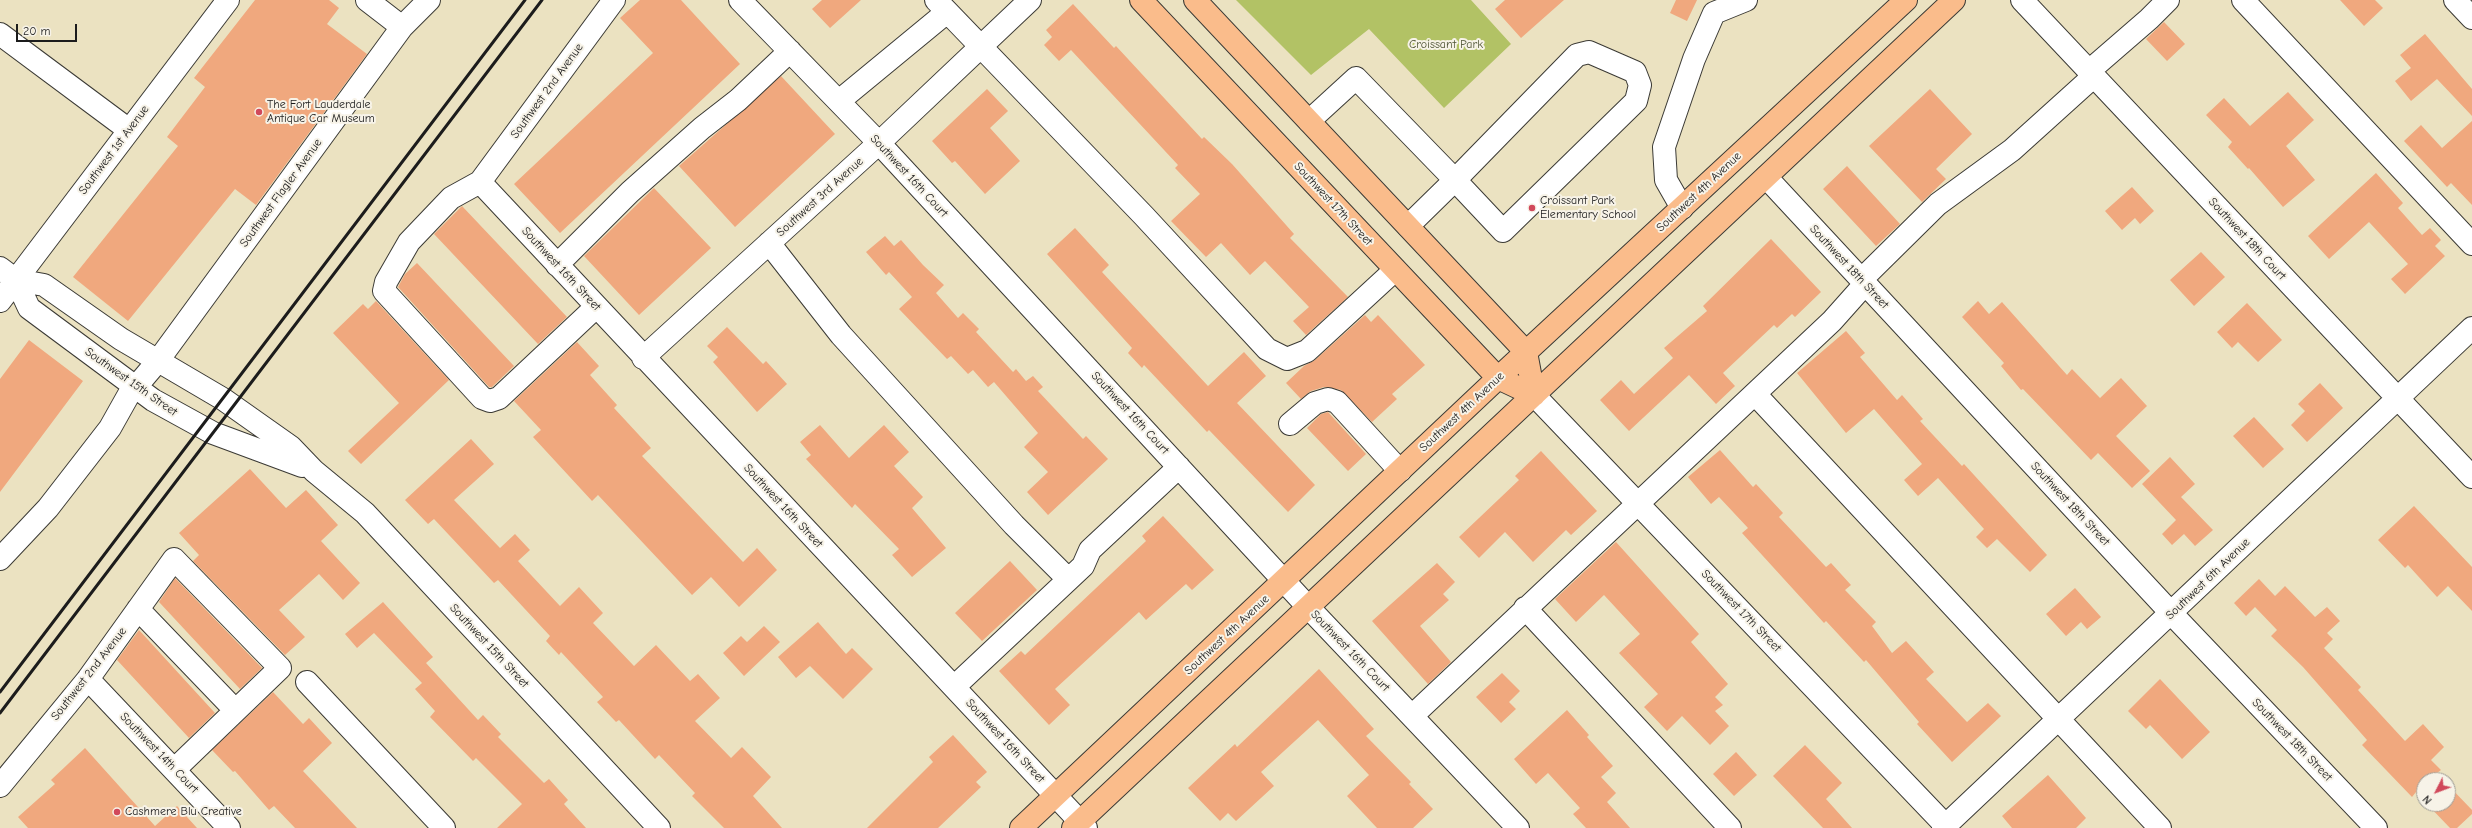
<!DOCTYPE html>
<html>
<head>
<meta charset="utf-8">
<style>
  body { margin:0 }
  #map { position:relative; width:2472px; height:828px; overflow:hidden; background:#ebe2c1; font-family:"Comic Neue",sans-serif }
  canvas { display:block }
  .north { position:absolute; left:2416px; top:772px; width:40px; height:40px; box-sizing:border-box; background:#f7f3e8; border:1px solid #9f9d96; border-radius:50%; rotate:228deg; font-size:11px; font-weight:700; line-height:16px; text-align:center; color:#1c1c1c }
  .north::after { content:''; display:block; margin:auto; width:14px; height:18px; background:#d1495b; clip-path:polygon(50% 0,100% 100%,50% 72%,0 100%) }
  .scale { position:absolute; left:16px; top:24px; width:61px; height:18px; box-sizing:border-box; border:2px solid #1c1c1c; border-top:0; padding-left:5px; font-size:12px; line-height:14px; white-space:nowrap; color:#1c1c1c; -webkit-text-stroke:3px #f7f3e8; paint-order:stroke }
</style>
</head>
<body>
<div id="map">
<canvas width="2472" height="828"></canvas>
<div class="north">N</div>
<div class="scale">20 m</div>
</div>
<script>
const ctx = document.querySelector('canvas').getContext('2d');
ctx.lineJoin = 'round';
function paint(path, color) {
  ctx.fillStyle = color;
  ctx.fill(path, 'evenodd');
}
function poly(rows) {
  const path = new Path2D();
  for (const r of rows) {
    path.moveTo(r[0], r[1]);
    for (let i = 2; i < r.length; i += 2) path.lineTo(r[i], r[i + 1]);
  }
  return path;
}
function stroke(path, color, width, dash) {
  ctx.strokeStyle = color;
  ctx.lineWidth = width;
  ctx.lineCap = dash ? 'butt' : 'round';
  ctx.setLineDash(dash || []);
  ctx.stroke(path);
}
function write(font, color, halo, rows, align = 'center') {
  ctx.font = font + ' "Comic Neue",sans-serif';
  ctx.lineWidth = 4;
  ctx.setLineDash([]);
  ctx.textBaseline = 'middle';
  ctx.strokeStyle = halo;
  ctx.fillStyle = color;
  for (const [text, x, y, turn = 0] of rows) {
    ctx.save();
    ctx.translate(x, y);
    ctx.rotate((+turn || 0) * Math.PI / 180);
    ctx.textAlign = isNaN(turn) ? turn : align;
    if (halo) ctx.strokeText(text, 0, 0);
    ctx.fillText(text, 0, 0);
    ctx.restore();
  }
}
const green = poly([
  [1236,0,1471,0,1511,44,1444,108,1369,29,1311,75]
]);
const building = poly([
  [255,0,329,0,339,8,327,24,367,54,256,205,235,189,128,321,73,277,178,146,167,137,205,87,194,78],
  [640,0,681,0,740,64,560,233,514,184,653,53,620,18],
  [822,0,861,0,830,28,812,9],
  [1505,0,1564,0,1521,38,1495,9],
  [1676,0,1697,0,1687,21,1670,13],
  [2340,0,2375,0,2383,8,2364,26],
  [1073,4,1114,48,1116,46,1202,139,1204,137,1232,164,1294,234,1290,238,1348,297,1306,335,1293,321,1309,307,1265,261,1250,275,1221,243,1206,257,1171,221,1200,194,1175,168,1178,165,1071,50,1059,61,1044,45,1052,37,1046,30],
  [2164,22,2185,44,2167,61,2146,39],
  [2425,34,2472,89,2472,116,2437,79,2411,101,2395,81,2411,68,2400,55],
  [781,76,835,134,735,227,679,166],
  [987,89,1008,111,990,128,1020,161,985,194,955,161,952,163,932,141],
  [1930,89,1972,134,1936,169,1946,179,1922,202,1869,146],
  [2288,92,2314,120,2286,146,2315,180,2283,207,2249,168,2248,169,2228,147,2232,142,2206,115,2224,98,2250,126],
  [2472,121,2472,205,2451,183,2447,187,2404,141,2421,125,2442,148],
  [1847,166,1900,224,1876,246,1823,189],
  [2376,173,2403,203,2398,208,2422,235,2430,228,2441,240,2435,246,2445,256,2405,294,2391,279,2408,264,2369,222,2329,259,2308,236],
  [2132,187,2154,211,2140,224,2135,218,2122,230,2105,211],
  [654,188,711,248,639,315,584,256],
  [462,206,567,317,538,344,434,234],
  [1075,228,1109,265,1102,272,1208,386,1244,352,1266,376,1237,403,1315,485,1288,512,1209,430,1207,432,1144,365,1142,368,1128,353,1132,348,1047,254],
  [885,236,894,246,901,240,923,265,944,285,936,293,958,318,963,313,979,329,976,332,1013,372,1016,369,1026,381,1033,376,1043,387,1038,391,1083,439,1086,436,1108,459,1048,515,1027,492,1048,472,1024,447,1038,433,994,382,988,387,973,370,968,374,951,356,947,359,899,309,912,297,889,272,886,275,866,252],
  [1771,239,1821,292,1795,317,1792,314,1777,328,1774,325,1723,373,1735,386,1716,404,1689,375,1629,431,1600,400,1621,380,1634,394,1673,358,1664,348,1707,311,1703,306],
  [2201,252,2225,277,2194,306,2170,280],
  [417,263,514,366,492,387,489,387,398,287,405,274],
  [376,301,449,380,361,464,348,451,399,403,333,333,363,304,368,309],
  [1978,301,1989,314,2002,302,2067,375,2072,369,2100,398,2121,378,2147,406,2116,436,2150,471,2132,488,2098,453,2091,460,2023,389,2021,390,2001,366,2004,363,1962,317],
  [2247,303,2282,340,2258,362,2238,342,2232,348,2217,332],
  [1365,315,1371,322,1378,315,1425,365,1392,394,1397,399,1372,422,1341,390,1324,387,1311,391,1301,399,1286,383,1304,366,1315,360],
  [727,327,763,364,766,361,787,384,757,412,713,362,718,357,707,346],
  [1846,331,1865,353,1860,357,1897,400,1902,395,1923,419,1920,421,1962,466,1964,464,2047,555,2030,572,1997,539,1987,548,1976,537,1984,529,1938,478,1918,496,1904,480,1922,464,1874,409,1846,433,1797,373],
  [29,340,83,381,0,492,0,379],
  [577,342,599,366,590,375,617,405,614,408,651,448,642,456,743,562,757,548,777,570,739,607,711,577,692,595,598,495,592,501,533,437,541,430,514,401],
  [2320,383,2343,408,2307,442,2291,425,2305,411,2298,404],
  [1328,412,1366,454,1348,471,1307,428,1321,414],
  [2254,417,2284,449,2263,468,2233,436],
  [820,425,849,458,884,425,909,452,894,466,923,497,912,508,946,548,912,577,892,555,899,549,855,504,852,508,806,459,811,455,800,442],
  [471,439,494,464,454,500,500,548,515,534,530,550,518,561,560,606,579,587,603,613,593,623,634,666,656,645,690,681,698,674,720,698,695,721,731,758,742,747,771,777,753,796,782,828,724,828,692,796,695,793,659,755,655,759,619,720,616,722,597,702,603,697,561,652,559,655,546,641,550,636,498,580,494,583,434,519,428,524,405,500],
  [1720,450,1753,487,1756,484,1783,513,1779,517,1826,567,1831,563,1851,585,1845,590,1876,622,1872,626,1892,653,1906,641,1934,672,1926,679,1967,722,1988,703,2001,716,1952,762,1917,724,1919,722,1866,660,1864,662,1826,621,1824,623,1742,533,1748,528,1719,497,1711,504,1688,477],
  [1541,451,1597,511,1571,535,1566,530,1533,562,1505,532,1479,558,1459,537,1519,480,1515,476],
  [2170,457,2195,484,2181,497,2213,530,2195,546,2184,534,2172,545,2162,534,2176,520,2142,484],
  [250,469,286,508,306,490,338,525,321,541,360,583,343,600,319,574,279,610,305,637,285,655,193,561,199,555,179,533],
  [2414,506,2472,567,2472,611,2448,586,2437,597,2408,565,2405,568,2378,540],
  [1163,516,1214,570,1192,590,1186,584,1146,620,1139,612,1055,689,1070,705,1049,725,999,671,1021,651,1025,655,1146,541,1142,536],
  [1616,542,1699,634,1691,642,1728,684,1715,697,1723,705,1715,711,1729,726,1710,745,1682,716,1667,731,1644,707,1658,694,1619,653,1640,634,1604,595,1576,622,1555,599],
  [1010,561,1037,590,982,641,955,613],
  [1437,563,1455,582,1443,594,1449,600,1420,626,1451,662,1428,684,1372,621],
  [175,578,262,668,240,689,159,602],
  [2259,579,2275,596,2285,586,2315,617,2327,607,2340,621,2327,633,2333,639,2324,648,2361,687,2358,690,2405,741,2423,724,2444,747,2431,760,2441,770,2437,773,2444,780,2424,780,2424,801,2416,792,2412,797,2362,745,2367,740,2303,667,2271,636,2277,630,2255,607,2246,616,2234,603],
  [2075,588,2101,617,2087,629,2081,622,2066,636,2046,614],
  [383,602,433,657,426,663,478,720,483,715,501,734,498,737,544,783,549,779,568,800,564,804,586,828,497,828,522,804,476,758,473,761,430,717,435,711,415,689,422,683,374,633,357,648,345,634],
  [818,622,846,654,852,648,873,669,843,699,810,666,796,678,778,657],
  [764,626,780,642,744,676,723,653,741,636,747,642],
  [139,630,215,713,189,738,117,660],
  [1319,669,1374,729,1366,736,1411,782,1409,784,1433,809,1413,828,1377,828,1347,796,1369,775,1318,720,1261,772,1274,786,1236,821,1228,813,1220,821,1188,788,1235,744,1237,747],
  [1502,673,1520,691,1509,702,1516,709,1501,723,1476,697],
  [2160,679,2210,732,2182,759,2150,725,2146,729,2128,711],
  [273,692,303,724,309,718,332,743,303,771,357,828,295,828,274,806,269,810,235,771,233,772,212,750],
  [1567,710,1589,735,1587,737,1613,766,1601,777,1616,793,1607,802,1630,828,1586,828,1573,814,1580,808,1548,773,1536,784,1514,759],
  [953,735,987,772,976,782,981,787,938,828,867,828,933,762,929,757],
  [1805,745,1842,783,1826,799,1852,828,1823,828,1773,776],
  [85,748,155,826,177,806,197,828,28,828,18,817,55,784,51,780],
  [1736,752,1757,775,1734,796,1713,774],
  [2048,775,2086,818,2076,828,2012,828,2002,816],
  [2448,785,2472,810,2472,814,2457,828,2450,828,2427,804,2448,804]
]);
const minor = poly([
  [367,0,402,27],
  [740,0,879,143,1309,608,1518,828],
  [936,0,1144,216,1267,349,1287,359,1307,351,1395,270],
  [2022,0,2472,477],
  [2243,0,2472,244],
  [2455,0,2472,18],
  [0,34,129,130],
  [2089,71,2149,19,2168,0],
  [839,101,947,12],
  [1309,121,1356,78,1455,180,1577,55,1589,52,1635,72,1640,85,1636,101,1503,231,1455,180,1408,226],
  [1766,177,2172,614,2376,828],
  [480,182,1086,828],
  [1682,208,1666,180,1664,147,1694,59,1714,13,1746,0],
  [769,243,841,335,1014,525,1068,579],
  [557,265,630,192,702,128,738,100,790,51],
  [0,268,16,280,44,285,121,339,223,399,291,447,314,471,365,513,659,828],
  [16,280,29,308,153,400,213,433,302,466],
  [1861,280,1938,204,2012,150,2094,76],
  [0,301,228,0],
  [596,307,499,398,490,401,482,398,384,291,386,282,409,242,451,198,480,182,614,0],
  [643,358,879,143,1030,0],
  [135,388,157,362,402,27,429,0],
  [1755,394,2160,828],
  [1534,395,1948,828],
  [1290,424,1315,403,1328,399,1337,402,1400,471],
  [0,559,48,508,110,428,133,387],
  [1525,608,1730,828],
  [138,609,235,710],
  [88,679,229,828],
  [307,682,444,828],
  [954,687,1083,566,1090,550,1179,467],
  [1412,716,1832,321,1865,284],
  [0,786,88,679,174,559,280,668,175,769],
  [1943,828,2472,328]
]);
const major = poly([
  [1141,0,1498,378,1534,395],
  [1195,0,1526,352,1534,395],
  [1021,828,1498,378,1906,0],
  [1073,828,1954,0]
]);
const rail = poly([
  [0,692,525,0],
  [0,713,542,0]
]);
const markers = [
  [259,112,4,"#d1495b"],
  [1532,208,4,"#d1495b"],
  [117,812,4,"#d1495b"]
];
const parkNames = [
  ["Croissant Park",1446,45]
];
const streetNames = [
  ["Southwest 2nd Avenue",547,91,-54],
  ["Southwest 1st Avenue",114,150,-53],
  ["Southwest 16th Court",909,176,47],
  ["Southwest 4th Avenue",1699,192,-43],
  ["Southwest Flagler Avenue",281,193,-54],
  ["Southwest 3rd Avenue",820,197,-42],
  ["Southwest 17th Street",1333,204,47],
  ["Southwest 18th Court",2247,239,47],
  ["Southwest 18th Street",1849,267,47],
  ["Southwest 16th Street",561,269,47],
  ["Southwest 15th Street",131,382,35],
  ["Southwest 4th Avenue",1462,412,-43],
  ["Southwest 16th Court",1130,413,47],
  ["Southwest 18th Street",2070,504,47],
  ["Southwest 16th Street",783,506,47],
  ["Southwest 6th Avenue",2208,579,-44],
  ["Southwest 17th Street",1741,611,46],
  ["Southwest 4th Avenue",1227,635,-43],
  ["Southwest 15th Street",489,646,47],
  ["Southwest 16th Court",1350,651,46],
  ["Southwest 2nd Avenue",89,674,-52],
  ["Southwest 18th Street",2292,740,46],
  ["Southwest 16th Street",1005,741,47],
  ["Southwest 14th Court",159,753,46]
];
const poiNames = [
  ["The Fort Lauderdale",267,105],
  ["Antique Car Museum",267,119],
  ["Croissant Park",1540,201],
  ["Elementary School",1540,215],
  ["Cashmere Blu Creative",125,812]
];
paint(green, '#b2c265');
paint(building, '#f0a87e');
stroke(minor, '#3b3a35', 24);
stroke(major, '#3b3a35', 24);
stroke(minor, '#fff', 22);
stroke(major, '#fabc8b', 22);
stroke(rail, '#1c1c1c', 3);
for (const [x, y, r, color] of markers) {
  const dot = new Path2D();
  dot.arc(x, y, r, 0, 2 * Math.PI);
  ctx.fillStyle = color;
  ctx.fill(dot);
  stroke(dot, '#f7f3e8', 1.5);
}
write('12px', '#505636', '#f7f3e8', parkNames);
write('12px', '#1c1c1c', '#f7f3e8', streetNames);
write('12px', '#1c1c1c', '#f7f3e8', poiNames, 'left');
</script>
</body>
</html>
